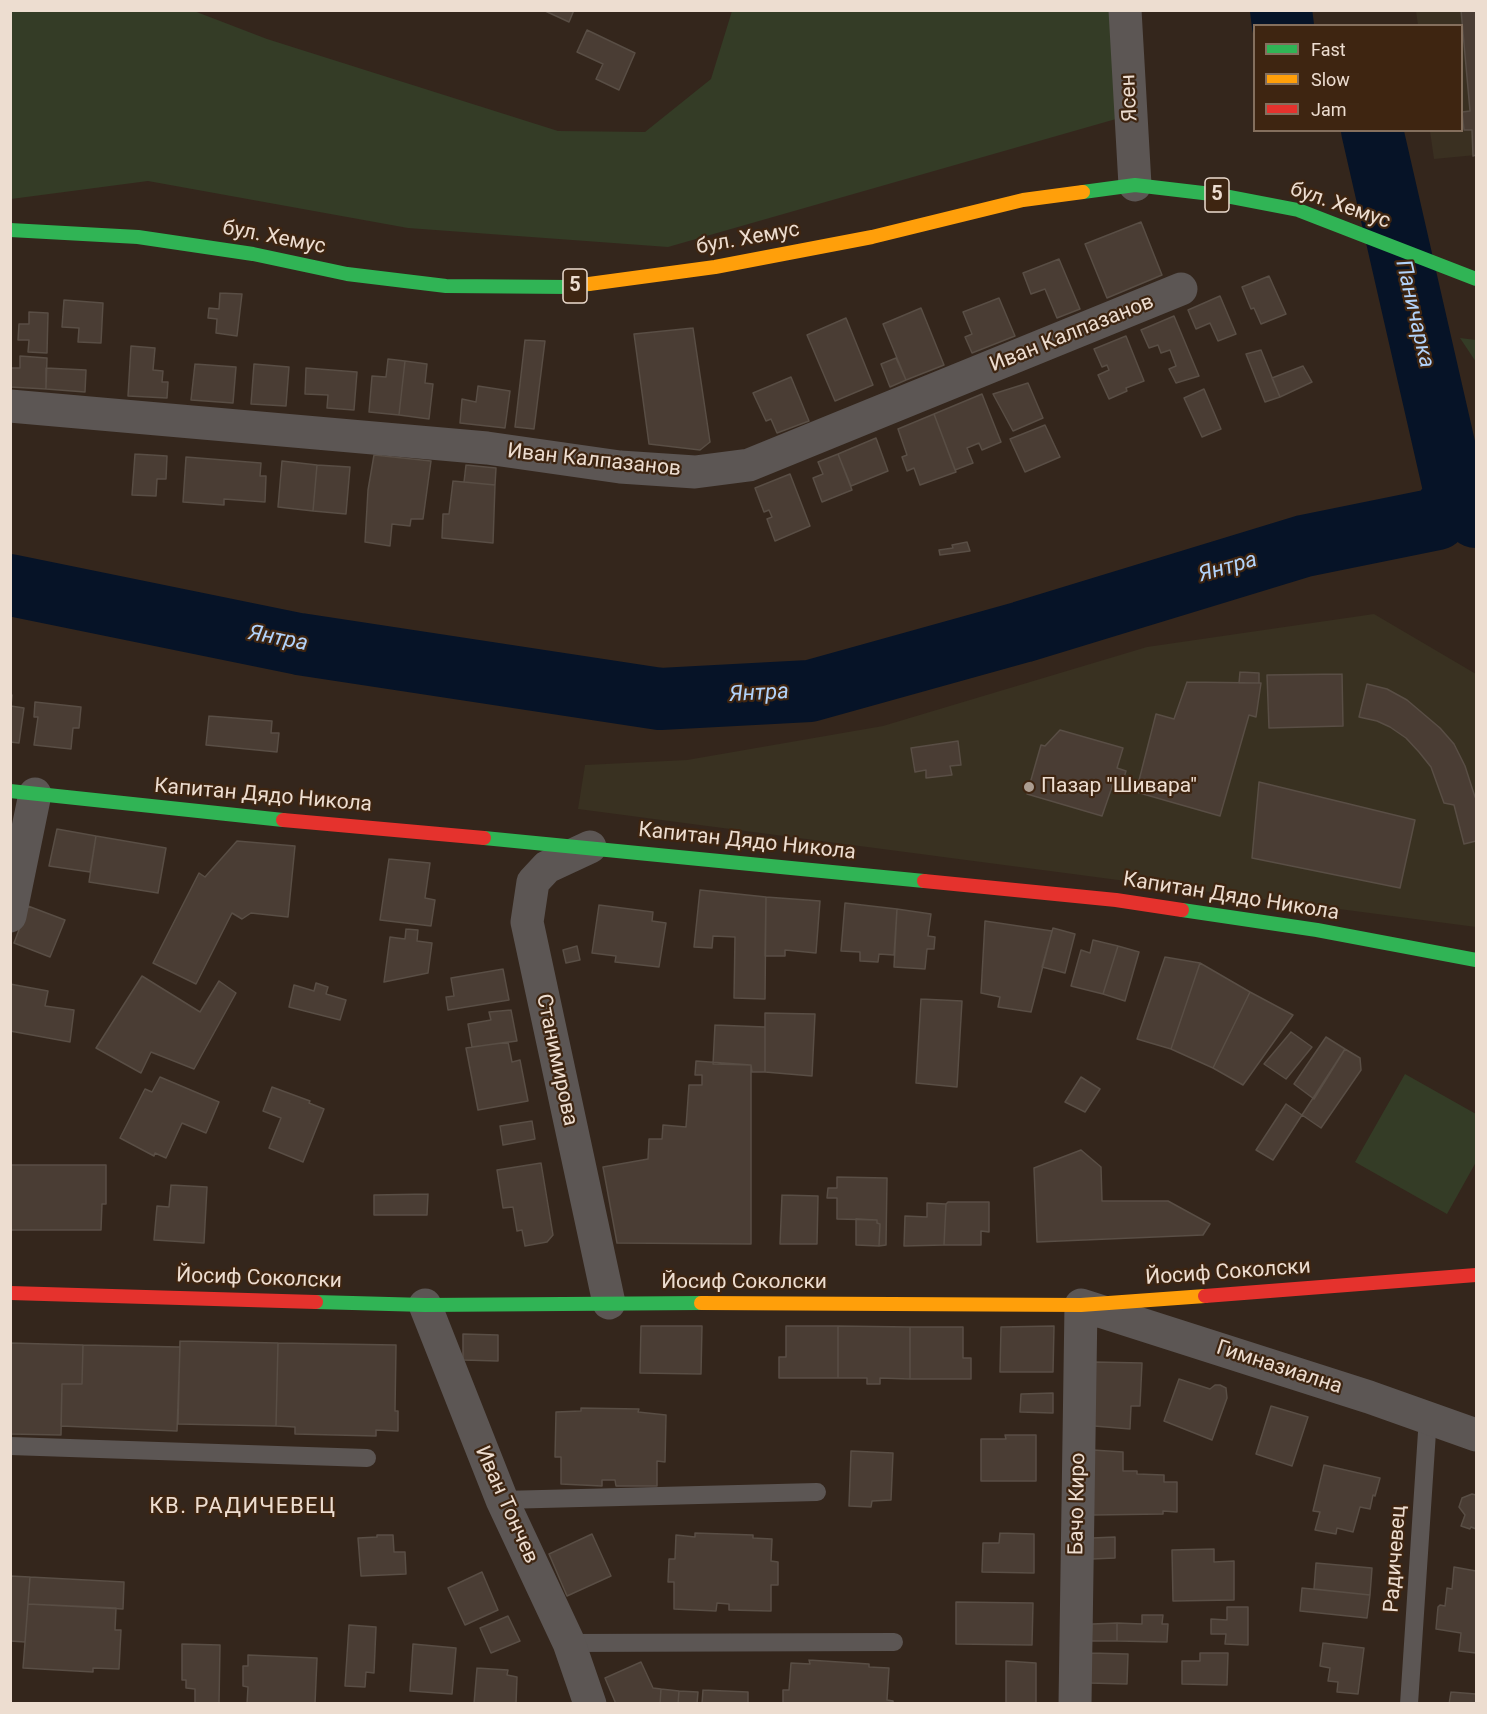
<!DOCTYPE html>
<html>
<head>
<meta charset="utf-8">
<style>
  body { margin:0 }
  #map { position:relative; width:1487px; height:1714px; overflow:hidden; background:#34261c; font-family:Roboto,sans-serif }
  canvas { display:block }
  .frame { position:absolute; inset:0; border:12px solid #edddd0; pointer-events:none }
  .legend { position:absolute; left:1253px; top:24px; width:210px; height:108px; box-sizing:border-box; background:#3e2511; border:2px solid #846f5d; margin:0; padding:8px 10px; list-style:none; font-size:18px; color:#edddd0 }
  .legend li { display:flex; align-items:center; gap:12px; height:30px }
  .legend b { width:30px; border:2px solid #846f5d }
</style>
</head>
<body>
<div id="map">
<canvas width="1487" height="1714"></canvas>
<div class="frame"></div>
<ul class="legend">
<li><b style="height:8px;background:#30b455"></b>Fast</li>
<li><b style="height:8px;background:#ff9f0a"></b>Slow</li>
<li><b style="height:8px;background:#e5322d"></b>Jam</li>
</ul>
</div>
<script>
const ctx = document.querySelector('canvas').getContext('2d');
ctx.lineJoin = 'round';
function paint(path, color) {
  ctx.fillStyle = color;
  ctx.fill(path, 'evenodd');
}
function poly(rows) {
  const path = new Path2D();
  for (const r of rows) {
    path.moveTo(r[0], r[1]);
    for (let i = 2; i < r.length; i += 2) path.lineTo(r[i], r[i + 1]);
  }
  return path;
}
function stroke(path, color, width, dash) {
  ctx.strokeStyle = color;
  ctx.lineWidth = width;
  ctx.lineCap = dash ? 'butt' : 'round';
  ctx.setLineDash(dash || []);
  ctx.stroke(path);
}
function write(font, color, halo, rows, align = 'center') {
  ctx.font = font + ' Roboto,sans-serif';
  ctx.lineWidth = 4.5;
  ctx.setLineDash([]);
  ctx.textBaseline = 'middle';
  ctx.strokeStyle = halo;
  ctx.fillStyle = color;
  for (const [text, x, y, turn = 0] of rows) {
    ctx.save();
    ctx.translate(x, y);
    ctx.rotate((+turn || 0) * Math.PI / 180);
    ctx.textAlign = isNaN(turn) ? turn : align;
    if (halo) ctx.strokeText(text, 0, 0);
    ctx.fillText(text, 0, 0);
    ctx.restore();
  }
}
const commercial = poly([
  [1374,614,1476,674,1476,927,578,809,585,765,687,760,883,726,1147,647]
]);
const medical = poly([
  [1416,11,1476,11,1476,155,1434,159,1430,131,1462,130,1462,26,1418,25]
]);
const green = poly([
  [10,11,194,11,267,39,558,131,645,132,711,79,732,11,1125,11,1130,115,668,247,408,228,148,181,11,199],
  [1460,338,1476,340,1476,362],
  [1405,1074,1476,1114,1476,1162,1447,1214,1355,1162]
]);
const river = poly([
  [1281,10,1283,26],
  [1372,130,1456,497],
  [10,585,299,644,660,699,810,691,1022,632,1304,546,1437,519,1456,497,1476,517]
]);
const building = poly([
  [543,10,574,10,569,22,543,10],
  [1461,10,1476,10,1476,155,1473,156,1472,130,1464,130,1462,112,1470,111,1461,10],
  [587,30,635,53,619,90,596,79,603,64,577,52,587,30],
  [1141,222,1162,275,1107,298,1085,244,1141,222],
  [1059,259,1080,309,1057,318,1045,289,1031,294,1023,273,1059,259],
  [1269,276,1286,314,1261,324,1254,308,1251,309,1242,287,1269,276],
  [220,293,242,294,237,336,216,333,217,319,208,318,209,308,219,309,220,293],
  [1220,296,1236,334,1218,341,1210,323,1196,329,1188,310,1220,296],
  [999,298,1015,336,972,353,965,337,972,334,963,312,999,298],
  [64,300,103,303,101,343,78,342,79,328,62,327,64,300],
  [921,308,944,365,906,380,883,324,921,308],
  [29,312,48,313,47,353,28,352,29,340,18,340,19,324,29,324,29,312],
  [1174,316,1199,376,1176,383,1169,369,1176,366,1170,350,1161,353,1158,345,1149,348,1141,330,1174,316],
  [846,318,873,385,835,401,807,335,846,318],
  [693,328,710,442,700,450,649,444,634,334,693,328],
  [1126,336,1144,381,1126,388,1127,391,1109,399,1098,375,1109,370,1107,365,1102,367,1094,349,1126,336],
  [525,340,545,341,534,429,515,427,525,340],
  [131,346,155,348,153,370,163,371,162,382,168,382,167,398,128,396,131,346],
  [1261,350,1280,397,1265,402,1246,354,1261,350],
  [20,356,47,358,46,389,10,387,10,368,20,368,20,356],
  [896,358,906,380,890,387,881,364,896,358],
  [388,359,405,361,399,415,369,412,372,376,386,377,388,359],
  [405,361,427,364,425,383,433,384,429,419,399,415,405,361],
  [195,364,236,367,233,403,191,400,195,364],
  [254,364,289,367,286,406,251,404,254,364],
  [1303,366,1312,382,1280,397,1272,378,1303,366],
  [46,368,86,370,85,392,46,389,46,368],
  [306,368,357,372,354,410,327,408,328,395,305,394,306,368],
  [791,377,809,421,777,433,771,419,766,421,753,393,791,377],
  [1028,383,1043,418,1013,431,993,394,1028,383],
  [478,386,510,391,505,428,460,423,462,399,476,402,478,386],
  [1204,389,1221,429,1202,437,1184,398,1204,389],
  [982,394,1001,442,982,450,979,443,967,448,973,463,955,470,934,414,982,394],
  [934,414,956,472,920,485,914,468,907,471,902,457,907,455,898,429,934,414],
  [1045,425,1060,457,1025,472,1010,439,1045,425],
  [876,438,888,471,851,486,838,454,876,438],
  [135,454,167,456,166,479,157,479,156,496,132,495,135,454],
  [838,454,852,490,822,502,813,478,823,474,818,462,838,454],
  [374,455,431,461,423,519,411,519,410,526,392,524,390,546,365,542,368,490,374,455],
  [186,457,261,463,260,476,266,476,265,502,224,499,224,505,183,502,186,457],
  [282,461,317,465,313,511,278,507,282,461],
  [317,465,350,467,346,514,313,511,317,465],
  [466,465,496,468,495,485,464,482,466,465],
  [790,474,810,526,775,541,767,519,772,517,769,510,764,512,755,488,790,474],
  [453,481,495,485,493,543,442,538,443,514,449,514,453,481],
  [967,542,970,551,940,555,939,550,953,548,952,545,967,542],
  [1240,672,1259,673,1259,683,1239,683,1240,672],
  [1342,674,1343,726,1269,728,1267,675,1342,674],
  [1187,682,1261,683,1256,717,1249,715,1220,816,1136,792,1156,714,1174,719,1187,682],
  [1367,684,1387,689,1407,700,1440,728,1454,744,1465,766,1475,797,1476,797,1476,841,1464,844,1454,805,1444,803,1431,767,1419,752,1406,738,1390,727,1377,721,1359,717,1367,684],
  [10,695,12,695,11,706,24,708,19,743,10,742,10,695],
  [35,702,81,707,79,728,73,728,71,749,34,745,38,717,34,717,35,702],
  [209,716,272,721,271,733,279,733,277,752,206,745,209,716],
  [1060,730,1123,748,1117,768,1126,771,1121,787,1113,784,1102,816,1027,794,1041,745,1045,746,1060,730],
  [958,741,961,765,950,766,952,775,926,778,926,770,915,772,911,748,958,741],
  [1259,782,1415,820,1400,888,1252,858,1259,782],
  [57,829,96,836,90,872,49,866,57,829],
  [96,836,166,848,158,893,89,882,96,836],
  [237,841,295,846,288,917,251,913,242,919,232,913,196,984,153,963,199,873,205,877,237,841],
  [389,859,430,863,425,898,435,900,431,926,380,920,389,859],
  [700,890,766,897,765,999,734,998,735,937,713,936,712,948,694,947,700,890],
  [766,897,820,901,816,953,785,950,785,956,765,956,766,897],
  [845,903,897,909,894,955,879,954,878,962,860,961,860,952,841,951,845,903],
  [599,905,653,912,652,921,666,923,659,967,615,962,616,956,592,953,599,905],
  [28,906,65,920,50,957,14,943,28,906],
  [897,909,931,914,928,936,935,937,934,949,927,949,925,969,894,967,897,909],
  [985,921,1052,931,1031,1012,998,1007,1000,997,981,993,985,921],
  [1053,928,1075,934,1065,973,1042,967,1053,928],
  [406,929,418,930,417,941,432,943,428,973,384,982,390,937,405,939,406,929],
  [1093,940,1118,946,1103,994,1071,986,1081,950,1090,953,1093,940],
  [577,946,580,960,566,963,563,950,577,946],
  [1118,946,1139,952,1125,1001,1103,994,1118,946],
  [1165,957,1200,963,1171,1049,1137,1039,1165,957],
  [1200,963,1250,992,1213,1068,1171,1049,1200,963],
  [503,969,509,1000,448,1010,446,997,454,996,451,978,503,969],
  [142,976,200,1012,219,981,236,993,194,1069,151,1052,141,1073,96,1048,142,976],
  [316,983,328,987,326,994,346,1000,340,1020,289,1007,294,985,314,991,316,983],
  [10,984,48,991,45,1006,74,1010,70,1042,10,1031,10,984],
  [1250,992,1293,1015,1243,1085,1213,1068,1250,992],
  [921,999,962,1001,957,1087,916,1083,921,999],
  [511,1010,517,1041,472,1047,468,1024,491,1020,489,1012,511,1010],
  [765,1013,815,1014,812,1076,765,1072,765,1013],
  [715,1025,765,1027,765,1072,752,1072,751,1065,713,1064,715,1025],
  [1291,1032,1312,1047,1286,1079,1264,1064,1291,1032],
  [1326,1037,1345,1049,1314,1099,1294,1084,1326,1037],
  [508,1042,512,1062,520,1060,528,1101,478,1110,466,1048,508,1042],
  [1345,1049,1360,1058,1361,1070,1321,1128,1302,1115,1345,1049],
  [696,1061,751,1065,751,1244,617,1243,603,1167,648,1159,649,1139,662,1139,663,1125,686,1127,689,1085,702,1085,702,1075,695,1075,696,1061],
  [160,1077,219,1102,206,1133,182,1123,166,1158,155,1153,154,1156,120,1138,145,1089,152,1092,160,1077],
  [1081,1077,1100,1089,1085,1112,1065,1102,1081,1077],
  [272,1087,310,1101,309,1103,324,1109,303,1162,269,1148,281,1118,263,1111,272,1087],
  [1286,1104,1302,1115,1273,1160,1256,1150,1286,1104],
  [532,1121,535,1139,503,1145,500,1126,532,1121],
  [1081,1150,1101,1167,1102,1201,1168,1201,1210,1224,1203,1235,1037,1242,1034,1168,1081,1150],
  [541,1163,553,1235,547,1242,525,1246,522,1230,517,1231,513,1207,503,1208,497,1170,541,1163],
  [10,1165,106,1165,106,1204,102,1204,101,1230,10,1230,10,1165],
  [837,1177,887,1178,886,1245,879,1246,880,1224,877,1223,877,1220,837,1219,837,1198,827,1198,828,1188,837,1188,837,1177],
  [171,1185,207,1187,204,1243,154,1240,157,1206,169,1207,171,1185],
  [428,1194,427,1215,374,1215,374,1195,428,1194],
  [782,1195,818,1196,817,1244,780,1244,782,1195],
  [948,1202,989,1202,989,1232,981,1231,981,1245,944,1245,946,1204,948,1202],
  [927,1203,946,1204,944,1245,904,1246,905,1216,927,1217,927,1203],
  [856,1219,877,1220,877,1223,880,1224,879,1246,856,1245,856,1219],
  [641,1326,702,1326,701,1374,640,1373,641,1326],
  [786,1326,838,1326,838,1378,779,1378,779,1357,786,1357,786,1326],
  [838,1326,910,1327,910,1379,880,1378,880,1384,867,1384,867,1378,838,1378,838,1326],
  [1054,1326,1053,1372,1000,1372,1001,1327,1054,1326],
  [910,1327,963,1327,963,1358,971,1358,971,1379,910,1379,910,1327],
  [463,1334,498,1335,498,1361,463,1360,463,1334],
  [180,1341,278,1343,276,1426,178,1424,180,1341],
  [10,1343,83,1345,82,1384,62,1384,61,1435,10,1434,10,1343],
  [278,1343,396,1345,395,1411,398,1411,398,1431,376,1430,376,1436,295,1434,295,1427,276,1426,278,1343],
  [83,1345,180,1347,177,1431,61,1426,62,1384,82,1384,83,1345],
  [1095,1362,1142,1363,1140,1406,1131,1406,1130,1429,1094,1426,1095,1362],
  [1179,1379,1210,1389,1215,1385,1220,1385,1226,1388,1227,1398,1212,1440,1164,1421,1179,1379],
  [1053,1393,1053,1413,1020,1412,1021,1394,1053,1393],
  [1271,1406,1308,1417,1292,1466,1256,1454,1271,1406],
  [581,1408,639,1409,638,1412,666,1415,665,1462,657,1461,657,1486,616,1486,615,1480,602,1480,602,1486,561,1484,561,1457,555,1457,556,1412,581,1411,581,1408],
  [1005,1435,1036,1435,1036,1481,981,1481,981,1439,1006,1439,1005,1435],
  [1093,1450,1123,1452,1123,1471,1137,1471,1137,1474,1164,1475,1164,1482,1177,1482,1177,1512,1163,1511,1163,1514,1092,1515,1093,1450],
  [851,1451,893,1453,891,1500,872,1501,871,1507,849,1506,851,1451],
  [1324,1465,1380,1478,1375,1496,1373,1495,1370,1509,1360,1507,1353,1532,1337,1528,1336,1534,1315,1530,1320,1512,1313,1511,1324,1465],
  [1472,1494,1476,1495,1476,1529,1471,1527,1470,1529,1461,1526,1465,1515,1459,1507,1462,1498,1472,1494],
  [695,1533,753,1535,753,1538,772,1539,771,1561,778,1562,778,1585,771,1585,771,1611,729,1610,729,1604,717,1603,716,1611,674,1609,674,1582,668,1582,669,1559,675,1559,676,1535,695,1537,695,1533],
  [1000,1533,1034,1534,1034,1573,982,1572,983,1543,999,1543,1000,1533],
  [592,1534,611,1576,567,1596,549,1554,592,1534],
  [377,1535,393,1535,394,1552,405,1552,406,1574,361,1576,358,1538,377,1537,377,1535],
  [1115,1537,1115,1558,1092,1559,1092,1538,1115,1537],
  [1214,1549,1214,1562,1234,1561,1234,1600,1173,1601,1172,1550,1214,1549],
  [1316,1563,1372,1568,1370,1595,1314,1589,1316,1563],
  [1454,1567,1476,1571,1476,1653,1459,1651,1461,1633,1436,1629,1438,1607,1440,1605,1445,1606,1447,1588,1452,1589,1454,1567],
  [482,1572,498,1610,465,1625,448,1588,482,1572],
  [10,1576,30,1577,25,1642,10,1641,10,1576],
  [30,1577,124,1582,123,1609,28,1604,30,1577],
  [1302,1588,1370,1595,1367,1618,1300,1611,1302,1588],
  [956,1602,1033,1603,1032,1645,956,1644,956,1602],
  [28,1604,116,1608,115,1630,121,1630,119,1669,93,1668,93,1672,23,1668,28,1604],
  [1227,1607,1248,1607,1248,1645,1225,1644,1226,1634,1211,1634,1211,1619,1227,1620,1227,1607],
  [1142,1615,1163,1615,1162,1624,1168,1624,1167,1642,1117,1641,1117,1623,1142,1624,1142,1615],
  [508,1616,520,1641,491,1653,480,1628,508,1616],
  [1117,1623,1117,1641,1091,1641,1092,1624,1117,1623],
  [349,1625,376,1627,374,1673,366,1672,365,1687,345,1686,349,1625],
  [1323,1643,1364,1648,1358,1694,1337,1692,1338,1682,1328,1681,1330,1668,1320,1666,1323,1643],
  [182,1644,220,1645,219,1704,195,1703,195,1689,186,1688,186,1680,182,1680,182,1644],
  [413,1644,456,1648,452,1694,410,1691,413,1644],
  [1091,1653,1128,1654,1127,1684,1089,1683,1091,1653],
  [1200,1653,1228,1653,1227,1685,1182,1684,1182,1661,1200,1661,1200,1653],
  [248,1655,317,1658,315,1704,247,1704,248,1687,243,1686,243,1666,248,1666,248,1655],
  [809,1660,869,1664,869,1667,889,1668,887,1700,893,1701,893,1704,783,1704,783,1690,789,1690,791,1663,810,1664,809,1660],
  [1006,1661,1036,1663,1036,1704,1006,1704,1006,1661],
  [641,1662,653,1688,661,1689,660,1704,616,1704,605,1678,641,1662],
  [477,1668,508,1670,507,1675,517,1677,516,1704,474,1704,477,1668],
  [661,1689,679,1691,678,1704,660,1704,661,1689],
  [703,1690,748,1692,748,1704,702,1704,703,1690],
  [679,1691,698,1692,697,1704,678,1704,679,1691],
  [1451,1692,1476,1694,1476,1704,1449,1704,1451,1692]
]);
const lane = poly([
  [10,1446,367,1458],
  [502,1500,817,1492],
  [569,1643,894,1642],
  [1409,1704,1428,1417]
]);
const street = poly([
  [1125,10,1135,185],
  [10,406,487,448,620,467,695,472,749,465,1181,289],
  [590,847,547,867,533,882,527,922,609,1303],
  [10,916,35,794],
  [425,1305,502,1500,569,1643,590,1704],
  [1075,1704,1081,1305,1369,1397,1476,1435]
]);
const fast = poly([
  [1083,192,1135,185,1220,195,1298,210,1476,279],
  [10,230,138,237,253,254,347,274,446,286,569,287,589,284],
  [10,791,283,820],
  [484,838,924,881],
  [1182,910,1317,930,1476,960],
  [316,1302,425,1305,701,1303]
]);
const slow = poly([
  [589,284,715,267,872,237,1023,200,1083,192],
  [701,1303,1081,1305,1205,1296]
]);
const jam = poly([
  [283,820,484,838],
  [924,881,1116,900,1182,910],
  [10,1293,316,1302],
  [1205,1296,1476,1275]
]);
const markers = [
  [1029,787,6,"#ac9d91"]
];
const shields = [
  [1217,195,24],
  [575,286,24]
];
const shieldNames = [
  ["5",1217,195],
  ["5",575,286]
];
const streetNames = [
  ["Ясен",1130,98,-93],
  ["бул. Хемус",1340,206,19],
  ["бул. Хемус",274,238,11],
  ["бул. Хемус",748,239,-10],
  ["Иван Калпазанов",1072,334,-22],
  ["Иван Калпазанов",594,461,6],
  ["Капитан Дядо Никола",263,796,5],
  ["Капитан Дядо Никола",747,842,6],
  ["Капитан Дядо Никола",1231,897,9],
  ["Станимирова",556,1060,78],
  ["Йосиф Соколски",1228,1273,-4],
  ["Йосиф Соколски",259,1279,2],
  ["Йосиф Соколски",744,1283],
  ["Гимназиална",1279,1368,18],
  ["Бачо Киро",1078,1504,-89],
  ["Иван Тончев",506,1505,66],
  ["Радичевец",1396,1559,-86]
];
const poiNames = [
  ["Пазар ''Шивара''",1041,787]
];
const waterNames = [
  ["Паничарка",1414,314,77],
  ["Янтра",1228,568,-16],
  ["Янтра",278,639,11],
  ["Янтра",759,694,-3]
];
const neighbourhoodNames = [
  ["КВ. РАДИЧЕВЕЦ",243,1507]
];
paint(commercial, '#393121');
paint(medical, '#3a3021');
paint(green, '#343c26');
stroke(river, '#061327', 62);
paint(building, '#4a3d34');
stroke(building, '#594e45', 1.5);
stroke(lane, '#5c5654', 18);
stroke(street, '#5c5654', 33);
stroke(fast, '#30b455', 14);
stroke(slow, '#ff9f0a', 14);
stroke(jam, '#e5322d', 14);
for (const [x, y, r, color] of markers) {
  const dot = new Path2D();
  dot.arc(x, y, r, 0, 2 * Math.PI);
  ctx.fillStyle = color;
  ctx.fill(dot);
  stroke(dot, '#3e2511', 2);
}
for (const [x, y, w] of shields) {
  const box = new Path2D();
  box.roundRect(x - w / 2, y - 17, w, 34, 4.5);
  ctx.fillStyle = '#3e2511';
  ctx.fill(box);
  stroke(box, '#edddd0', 1.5);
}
write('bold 20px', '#edddd0', null, shieldNames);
write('21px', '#edddd0', '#3e2511', streetNames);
write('21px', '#edddd0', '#3e2511', poiNames, 'left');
write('italic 22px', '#b2d3fb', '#3e2511', waterNames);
ctx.letterSpacing = '1.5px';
write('22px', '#edddd0', '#3e2511', neighbourhoodNames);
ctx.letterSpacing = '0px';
</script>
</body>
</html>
